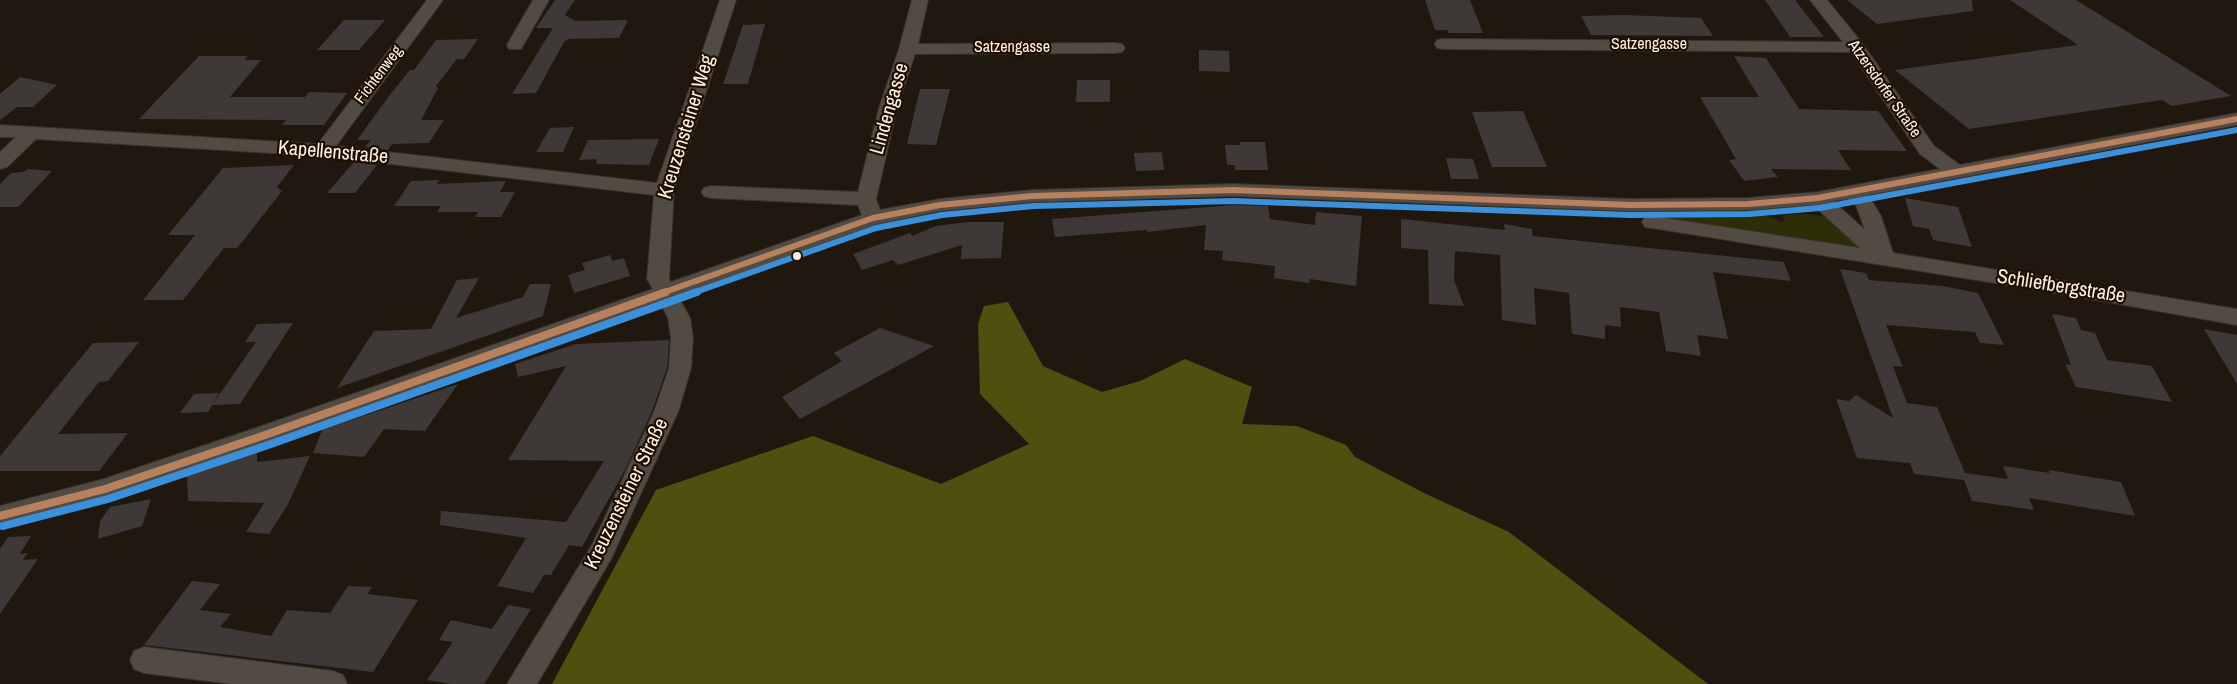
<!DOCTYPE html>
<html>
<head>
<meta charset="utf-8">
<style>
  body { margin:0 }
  canvas { display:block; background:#20170e }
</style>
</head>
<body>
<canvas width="2237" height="684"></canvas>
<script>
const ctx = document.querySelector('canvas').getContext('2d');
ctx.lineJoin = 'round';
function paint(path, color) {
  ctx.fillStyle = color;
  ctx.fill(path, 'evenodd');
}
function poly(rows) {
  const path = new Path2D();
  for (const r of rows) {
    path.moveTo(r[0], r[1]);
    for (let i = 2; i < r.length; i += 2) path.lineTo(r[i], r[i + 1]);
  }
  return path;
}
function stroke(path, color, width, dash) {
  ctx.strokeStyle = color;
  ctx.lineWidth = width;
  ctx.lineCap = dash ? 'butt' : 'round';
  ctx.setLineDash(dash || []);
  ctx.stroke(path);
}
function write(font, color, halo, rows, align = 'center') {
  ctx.font = font + ' "Archivo Narrow",sans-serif';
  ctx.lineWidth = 4.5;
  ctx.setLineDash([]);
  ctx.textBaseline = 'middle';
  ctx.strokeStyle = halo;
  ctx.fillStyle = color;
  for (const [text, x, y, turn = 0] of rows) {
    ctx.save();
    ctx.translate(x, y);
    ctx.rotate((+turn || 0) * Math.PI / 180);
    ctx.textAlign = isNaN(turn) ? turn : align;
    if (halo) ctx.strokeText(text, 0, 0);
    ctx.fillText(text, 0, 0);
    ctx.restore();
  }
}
const green = poly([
  [1804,214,1826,216,1859,247,1851,248,1661,217,1768,216,1781,222,1784,221,1783,215]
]);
const forest = poly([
  [1008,302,1043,366,1102,392,1140,381,1185,359,1252,387,1242,424,1297,426,1346,445,1355,457,1426,494,1509,532,1708,684,552,684,656,490,813,436,941,484,1029,444,980,394,978,324,984,306]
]);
const building = poly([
  [555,0,575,0,565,15,575,21,628,20,619,38,568,39,564,42,536,93,512,94,553,28,536,28],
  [1425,0,1470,0,1483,33,1449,33,1447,30,1435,30],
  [1765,0,1795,0,1824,37,1790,37],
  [1847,0,1972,0,1973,11,1877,24],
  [2010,0,2076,0,2231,96,2172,106,2162,100,1969,129,1895,70,2078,45],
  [1624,15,1701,18,1713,36,1591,35,1581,16],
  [344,20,385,20,359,50,317,50],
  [765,24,748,84,723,84,743,25],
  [478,39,464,59,457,59,436,86,438,88,421,120,444,120,429,143,392,144,388,150,365,147,371,140,357,140,392,92,410,70,414,70,436,40],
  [1199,50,1229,51,1230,72,1199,71],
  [199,56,248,56,244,60,261,60,230,97,305,97,309,92,347,93,324,125,282,125,286,120,139,119],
  [1734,56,1766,58,1799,109,1878,111,1907,151,1838,150,1851,170,1771,169,1778,177,1744,181,1729,160,1736,159,1700,97,1759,97],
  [20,77,57,85,33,107,17,107,0,120,0,94],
  [1077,80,1110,80,1110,102,1076,102],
  [920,89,950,89,936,145,907,144],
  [1523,111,1547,167,1492,167,1472,112],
  [574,127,563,152,536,152,550,128],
  [659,139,649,165,596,164,597,159,579,160,588,140],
  [1240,142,1265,142,1268,170,1235,170,1235,165,1227,165,1225,145,1240,145],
  [1162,152,1164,170,1136,171,1134,153],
  [1446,158,1473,159,1479,179,1451,179],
  [354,162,377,165,355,193,327,193],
  [294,165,277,187,282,191,242,242,237,248,224,248,183,300,143,300,195,235,168,235,223,168],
  [28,169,52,171,18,207,0,207,0,184,11,173,23,172],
  [439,180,437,184,506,181,500,192,515,192,501,217,475,217,478,212,437,212,441,206,394,206,411,181],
  [1905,198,1958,207,1972,247,1933,240,1929,229,1913,226],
  [1235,205,1268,206,1270,219,1315,225,1316,212,1362,216,1356,286,1310,279,1309,283,1274,278,1275,266,1222,260,1223,251,1204,250,1206,225,1147,232,1147,230,1055,237,1052,219],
  [1401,219,1505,230,1504,224,1532,229,1533,236,1784,262,1791,281,1713,272,1728,339,1697,335,1701,356,1666,351,1659,312,1620,307,1621,327,1605,325,1605,339,1572,334,1569,293,1534,288,1536,325,1502,320,1500,255,1455,251,1454,280,1464,306,1429,304,1428,250,1401,248],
  [968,222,1004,222,1001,258,961,259,962,245,898,265,893,260,862,270,853,254,910,233,912,236,936,226],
  [610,255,612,261,624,258,630,276,574,293,568,275,585,270,582,263],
  [1840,269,1866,273,1869,280,1942,286,1978,293,2004,345,1980,343,1975,332,1886,325,1903,367,1893,366,1907,403,1937,407,1965,473,2008,479,2003,466,2050,473,2049,470,2121,482,2135,516,2029,498,2034,510,1972,501,1964,480,1914,474,1910,463,1857,458,1836,399,1849,401,1856,395,1893,418],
  [479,278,456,318,523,297,530,284,551,284,543,316,337,388,374,331,431,329,457,280],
  [2052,314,2076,318,2081,330,2095,333,2107,360,2152,366,2172,402,2076,387,2065,364,2071,365],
  [293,323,240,404,212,405,256,342,245,342,257,324],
  [880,328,934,346,800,419,782,397,842,361,834,353],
  [2204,329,2237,335,2237,384],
  [669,340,667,368,652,411,626,468,582,547,569,545,551,575,544,575,533,593,497,586,526,538,440,525,441,511,566,522,604,461,508,460,566,366,518,377,515,364,576,344],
  [139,342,108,381,99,382,58,434,128,433,99,471,0,471,0,456,93,343],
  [458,384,425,431,384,429,364,457,313,453,322,430],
  [219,393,208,412,180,413,194,394],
  [257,450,257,462,310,456,287,506,269,534,246,532,264,503,188,501,187,476],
  [151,499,142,526,98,539,100,521,110,507],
  [31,536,20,554,28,553,23,560,38,559,0,614,0,549,8,537],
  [192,581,220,584,200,610,231,614,220,627,271,636,287,610,330,613,348,586,372,587,367,594,418,600,373,672,144,645],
  [508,605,531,609,484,684,451,684,427,680,453,642,439,640,451,620,492,629]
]);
const minor = poly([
  [427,0,443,0,336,146,657,183,720,0,736,0,674,190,669,279,671,282,862,215,858,205,711,198,704,196,701,192,704,188,711,186,858,192,879,108,899,49,912,0,928,0,918,44,1116,43,1122,44,1125,48,1122,52,1116,53,915,54,897,108,876,199,880,210,940,199,1032,190,1233,184,1630,199,1748,198,1818,192,1940,169,1920,154,1851,52,1443,49,1437,48,1435,44,1437,40,1443,39,1843,42,1810,0,1827,0,1862,43,1934,146,1960,165,2237,113,2237,125,1868,195,1881,216,1893,253,2237,309,2237,325,2045,291,1652,228,1645,227,1642,222,1645,217,1652,216,1860,248,1813,205,1748,210,1630,211,1233,196,1032,202,940,211,877,224,678,296,690,318,693,337,691,368,678,412,611,559,537,684,507,684,592,545,654,412,669,368,671,337,668,318,660,302,277,441,114,496,0,526,0,506,104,479,259,427,653,289,647,279,654,195,323,156,36,139,7,167,0,169,0,152,16,137,0,137,0,125,318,144,427,0],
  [1848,199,1856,205,1865,230,1833,201,1848,199],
  [533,0,549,0,521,49,509,49,507,45,533,0],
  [144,647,333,671,343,675,347,684,232,684,144,673,134,669,130,660,134,651,144,647]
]);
const bus1Far1 = poly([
  [662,293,873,218,940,205,1032,196,1233,190,1630,205,1748,204,1818,198,2237,119]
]);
const bus1 = poly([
  [0,516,105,489,268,434,666,292]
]);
const bus2Far1 = poly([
  [693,293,876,228,942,215,1033,206,1233,201,1630,215,1749,214,1820,208,2237,130]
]);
const bus2 = poly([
  [3,526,108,499,271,444,697,292]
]);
const markers = [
  [797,256,5,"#fdf1e6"]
];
const farStreetnames = [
  ["Satzengasse",1649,45],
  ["Satzengasse",1012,48],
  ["Fichtenweg",379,75,-53],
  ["Atzersdorfer Straße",1884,89,55]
];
const streetNames = [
  ["Lindengasse",890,109,-74],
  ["Kreuzensteiner Weg",687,127,-73],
  ["Kapellenstraße",333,153,5],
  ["Schliefbergstraße",2061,287,9],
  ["Kreuzensteiner Straße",627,494,-64]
];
paint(green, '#2d2d07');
paint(forest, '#4e5010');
paint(building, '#3e3836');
stroke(minor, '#39322c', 2);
paint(minor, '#514b44');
stroke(bus1Far1, '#b6815c', 6);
stroke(bus1, '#b6815c', 8);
stroke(bus2Far1, '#3a90db', 6);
stroke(bus2, '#3a90db', 8);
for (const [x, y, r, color] of markers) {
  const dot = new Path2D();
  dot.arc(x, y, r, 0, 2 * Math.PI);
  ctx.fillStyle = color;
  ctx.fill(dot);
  stroke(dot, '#1e0f01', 2);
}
write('16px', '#fdf1e6', '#1e0f01', farStreetnames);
write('20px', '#fdf1e6', '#1e0f01', streetNames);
</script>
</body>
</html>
